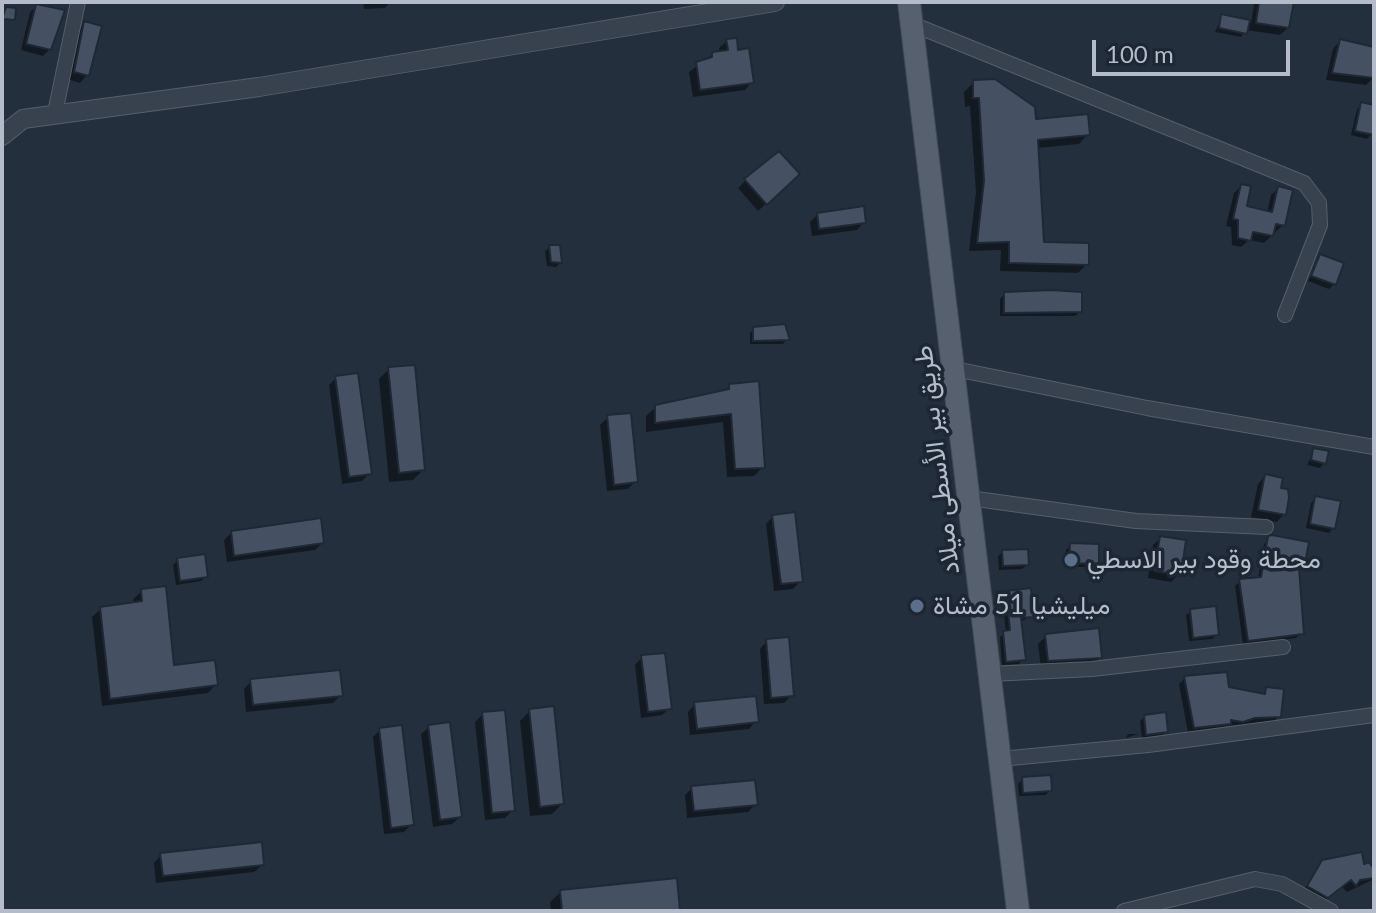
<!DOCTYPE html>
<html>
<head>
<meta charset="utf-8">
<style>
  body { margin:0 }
  #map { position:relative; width:1376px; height:913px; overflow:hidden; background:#242f3e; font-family:Lato,sans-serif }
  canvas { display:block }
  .frame { position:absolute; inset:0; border:4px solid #b4bcc9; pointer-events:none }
  .scale { position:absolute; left:1092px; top:40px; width:198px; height:36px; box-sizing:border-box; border:4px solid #b4bcc9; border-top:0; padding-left:10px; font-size:24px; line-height:28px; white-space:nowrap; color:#b4bcc9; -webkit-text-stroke:6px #1d2633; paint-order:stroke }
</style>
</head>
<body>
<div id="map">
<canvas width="1376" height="913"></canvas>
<div class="frame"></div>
<div class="scale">100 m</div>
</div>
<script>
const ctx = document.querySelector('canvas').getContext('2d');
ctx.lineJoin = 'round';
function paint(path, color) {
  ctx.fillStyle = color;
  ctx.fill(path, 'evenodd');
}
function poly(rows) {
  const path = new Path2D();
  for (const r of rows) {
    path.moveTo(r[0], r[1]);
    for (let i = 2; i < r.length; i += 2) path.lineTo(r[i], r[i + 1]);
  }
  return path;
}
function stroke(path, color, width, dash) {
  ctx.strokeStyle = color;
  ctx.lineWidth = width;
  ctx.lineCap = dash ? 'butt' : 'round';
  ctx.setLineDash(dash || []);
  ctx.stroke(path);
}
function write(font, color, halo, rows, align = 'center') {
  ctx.font = font + ' Lato,Vazirmatn,sans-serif';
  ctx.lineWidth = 7;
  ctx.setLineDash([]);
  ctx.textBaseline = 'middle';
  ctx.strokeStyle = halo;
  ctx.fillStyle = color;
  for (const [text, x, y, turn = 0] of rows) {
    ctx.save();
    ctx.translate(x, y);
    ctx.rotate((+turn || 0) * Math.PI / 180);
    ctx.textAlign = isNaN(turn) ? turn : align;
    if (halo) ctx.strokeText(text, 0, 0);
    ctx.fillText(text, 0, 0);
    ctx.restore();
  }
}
const shadow = poly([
  [363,2,390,2,385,8,364,9],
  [1241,2,1292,2,1288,28,1280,35,1246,30,1241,37,1215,32,1222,17,1251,23,1254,4],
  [37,6,50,49,43,56,21,50,30,12],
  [85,23,87,75,80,83,67,79,77,30],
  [727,41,752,82,745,90,693,97,689,72,713,54,720,53,719,48],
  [1340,41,1374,49,1374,77,1366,85,1326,80,1333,49],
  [974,82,1034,122,1088,134,1079,144,1037,148,1043,244,1087,264,1078,273,1000,271,1001,250,969,251,976,192,970,106,965,107,964,92],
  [1362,105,1374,107,1371,134,1367,139,1351,135,1357,109],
  [764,163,797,174,758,211,738,188],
  [1241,186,1244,207,1267,213,1271,195,1279,188,1283,225,1264,243,1249,240,1241,247,1232,245,1231,227,1226,226,1234,193],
  [818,214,864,222,857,230,812,236,810,222],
  [550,247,560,263,556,267,547,266,545,251],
  [1320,256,1334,284,1329,289,1308,281],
  [1004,294,1080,312,1075,316,1000,316,1000,299],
  [754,328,787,339,783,344,750,344,750,333],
  [389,369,423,470,413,480,389,482,379,379],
  [336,378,370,473,362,481,342,484,329,385],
  [730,386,763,467,754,476,727,477,723,422,646,432,646,416,656,407,724,392],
  [608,417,636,481,628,489,607,491,600,425],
  [1314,450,1324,463,1320,468,1307,465],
  [1265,476,1279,489,1284,514,1277,522,1251,517,1258,484],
  [1316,498,1333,528,1329,533,1306,528,1311,503],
  [773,516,801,581,793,589,774,591,766,524],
  [231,533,322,543,315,550,227,562,224,540],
  [1161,538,1179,574,1171,582,1148,578,1153,545],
  [1269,539,1302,568,1297,573,1302,633,1296,638,1243,645,1235,586,1240,581,1258,579,1264,544],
  [1070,546,1097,563,1092,567,1065,567,1066,550],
  [1003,552,1027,565,1022,569,999,570,998,556],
  [178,560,206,577,201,581,176,585,173,565],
  [142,591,172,668,216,684,208,693,102,706,92,617,101,609,134,604,133,599],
  [1006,593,1032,616,1020,622,1023,659,1019,664,1002,665,1000,637,1006,633,1002,598],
  [1191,611,1217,635,1212,639,1189,641,1186,615],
  [1046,636,1100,657,1093,665,1041,668,1038,644],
  [767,641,792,695,784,703,764,704,760,649],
  [642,657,670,708,662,715,641,718,635,665],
  [1185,678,1261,695,1267,689,1279,716,1272,723,1227,726,1223,730,1188,733,1179,684],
  [251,681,341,695,333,703,246,712,244,689],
  [695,704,756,721,749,729,690,735,688,712],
  [530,711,562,804,552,814,530,816,520,721],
  [483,714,513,810,505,818,485,820,475,722],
  [1145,717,1166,732,1161,736,1142,739,1140,721],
  [429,727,460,817,452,824,433,827,421,734],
  [380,730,412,824,404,832,384,834,373,737],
  [1128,734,1139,734,1126,738],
  [1023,779,1050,790,1046,795,1019,796,1018,784],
  [692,788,756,804,748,812,687,818,685,795],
  [161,855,262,865,254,872,156,883,154,863],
  [1323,862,1362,867,1374,873,1374,879,1347,892,1342,887,1319,904,1301,894],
  [561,892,678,911,551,911,550,902]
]);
const building = poly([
  [1259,2,1294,2,1289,28,1256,23,1259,2],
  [36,4,65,10,51,50,26,44,36,4],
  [6,7,16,8,15,20,2,19,6,7],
  [1221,14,1250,20,1247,34,1219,28,1221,14],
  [84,21,102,26,89,76,74,72,84,21],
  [737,38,738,50,749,48,754,83,700,90,696,62,712,57,712,52,728,50,726,39,737,38],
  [1340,39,1374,47,1374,78,1332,73,1340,39],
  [995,79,1035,107,1036,119,1088,114,1090,135,1038,140,1044,242,1089,243,1089,265,1009,263,1009,242,977,243,984,181,979,98,973,98,973,80,995,79],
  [1361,102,1374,105,1374,135,1355,131,1361,102],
  [779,151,800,174,767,205,744,179,779,151],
  [1241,184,1251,186,1247,206,1272,212,1278,186,1293,190,1285,226,1276,224,1273,236,1253,232,1251,241,1238,238,1238,220,1233,219,1241,184],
  [864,206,866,223,819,229,817,213,864,206],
  [549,245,560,245,562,263,551,262,549,245],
  [1320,254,1344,263,1336,285,1311,276,1320,254],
  [1051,290,1082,292,1082,312,1004,313,1004,292,1051,290],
  [785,324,790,340,753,341,753,327,785,324],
  [415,365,425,470,399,473,388,367,415,365],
  [358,373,372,474,349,477,335,376,358,373],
  [759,381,765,468,735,469,731,414,655,423,655,405,729,389,729,384,759,381],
  [631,413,638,482,614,485,607,415,631,413],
  [1313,448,1329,451,1326,464,1311,460,1313,448],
  [1265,474,1283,478,1281,488,1288,489,1289,498,1286,515,1258,510,1265,474],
  [1315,496,1341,501,1335,529,1310,524,1315,496],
  [795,512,803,582,781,584,772,515,795,512],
  [321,518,324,543,234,556,231,531,321,518],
  [1272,535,1309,542,1304,569,1299,568,1304,634,1248,641,1239,579,1261,577,1268,536,1272,535],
  [1160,536,1186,540,1181,575,1154,571,1160,536],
  [1070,543,1099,544,1099,564,1069,563,1070,543],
  [1028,549,1029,565,1003,566,1002,550,1028,549],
  [205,554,208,577,180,581,177,558,205,554],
  [166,586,174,665,215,660,218,685,110,699,100,607,142,601,141,589,166,586],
  [1031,588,1034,617,1021,618,1026,660,1006,662,1003,631,1010,630,1006,591,1031,588],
  [1216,606,1219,635,1193,638,1190,609,1216,606],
  [1099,628,1102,658,1048,661,1045,634,1099,628],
  [789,637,794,696,771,698,766,639,789,637],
  [665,653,672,709,648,712,641,655,665,653],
  [340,670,343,696,253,705,250,679,340,670],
  [1227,672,1229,687,1265,694,1266,687,1284,689,1281,717,1255,718,1243,722,1231,720,1231,724,1194,728,1184,676,1227,672],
  [756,696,759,722,697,729,694,702,756,696],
  [554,706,564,804,540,807,529,709,554,706],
  [505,710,515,811,492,813,482,712,505,710],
  [1166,712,1168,732,1146,735,1144,715,1166,712],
  [450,722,462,817,440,820,428,725,450,722],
  [402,725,414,825,391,828,379,728,402,725],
  [1051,775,1052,791,1023,793,1022,777,1051,775],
  [755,780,758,805,694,811,691,786,755,780],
  [262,842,264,865,163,876,160,853,262,842],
  [1362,852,1364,864,1369,862,1374,869,1374,878,1360,880,1356,886,1351,880,1328,898,1307,886,1322,860,1362,852],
  [677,878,680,911,562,911,560,890,677,878]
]);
const minor = poly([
  [912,24,1304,183,1319,203,1320,225,1285,315],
  [55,113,78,2],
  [955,369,1147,408,1374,447],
  [969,498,1136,521,1266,527],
  [990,674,1092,669,1283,647],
  [1000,759,1148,745,1374,715],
  [1124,911,1255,879,1282,884,1331,911]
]);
const tertiary = poly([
  [2,136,23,119,259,87,775,2]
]);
const primary = poly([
  [909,2,1018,911]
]);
const markers = [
  [1071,560,8,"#5c6f8a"],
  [917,606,8,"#5c6f8a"]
];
const streetNames = [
  ["طريق بير الأسطى ميلاد",937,460,-97]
];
const poiNames = [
  ["محطة وقود بير الاسطي",1087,560],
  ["ميليشيا 51 مشاة",933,606]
];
paint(shadow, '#0007');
paint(building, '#455162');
stroke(building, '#1f2835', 2);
stroke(minor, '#565f6c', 16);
stroke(tertiary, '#565f6c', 20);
stroke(primary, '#414a57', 24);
stroke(minor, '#38414e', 14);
stroke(tertiary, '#38414e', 18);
stroke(primary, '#56606e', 22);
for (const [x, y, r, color] of markers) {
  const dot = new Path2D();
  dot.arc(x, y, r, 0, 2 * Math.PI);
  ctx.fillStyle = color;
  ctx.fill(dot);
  stroke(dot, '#1d2633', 3);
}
write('26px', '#b4bcc9', '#1d2633', streetNames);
write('26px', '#b4bcc9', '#1d2633', poiNames, 'left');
</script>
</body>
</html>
